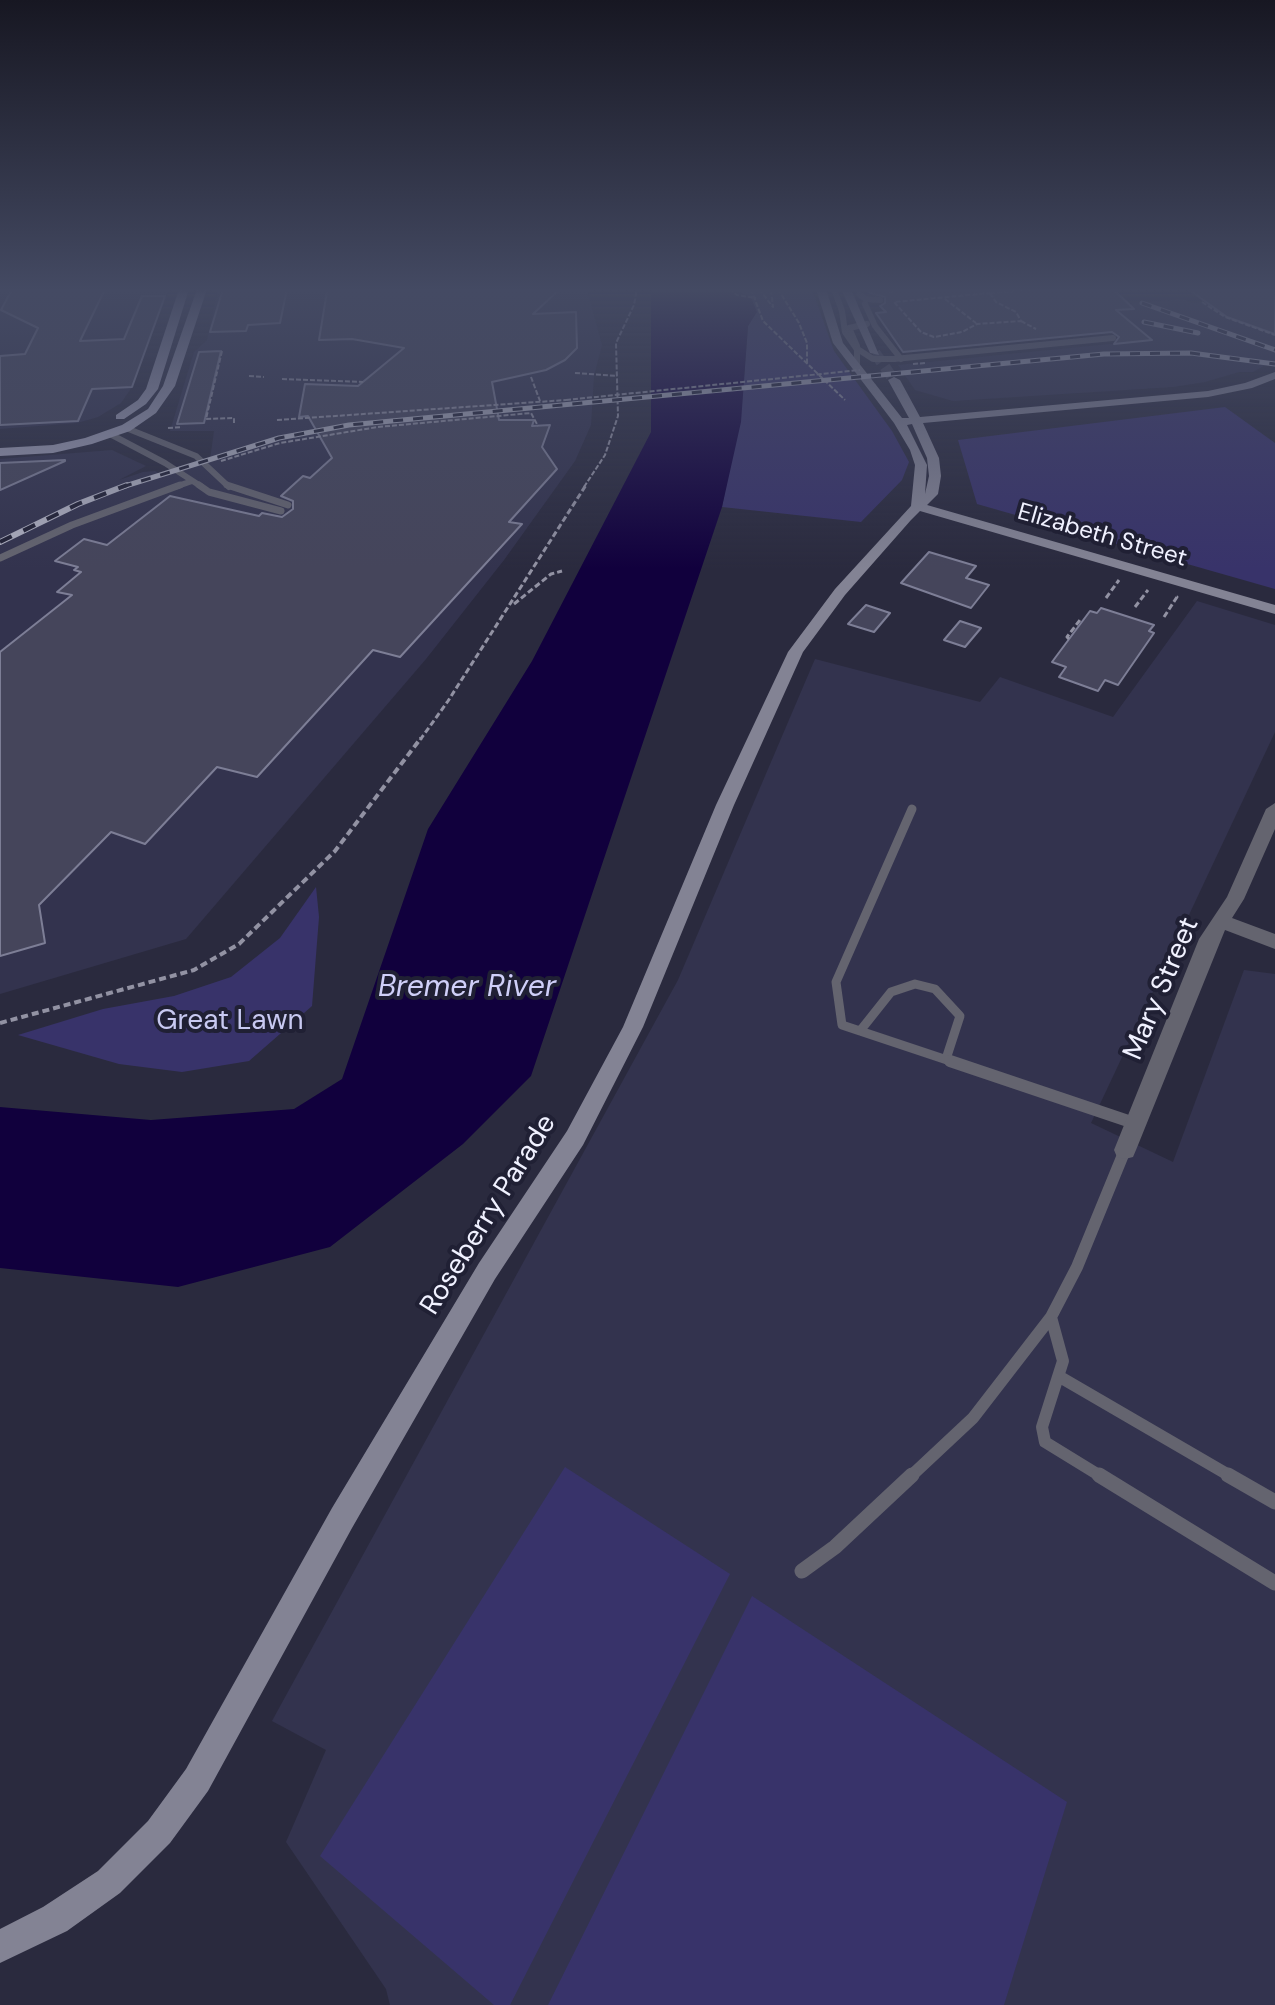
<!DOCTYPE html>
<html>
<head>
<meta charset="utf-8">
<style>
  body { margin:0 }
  canvas { display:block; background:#2a2a3e }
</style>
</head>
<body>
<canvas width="1275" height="2005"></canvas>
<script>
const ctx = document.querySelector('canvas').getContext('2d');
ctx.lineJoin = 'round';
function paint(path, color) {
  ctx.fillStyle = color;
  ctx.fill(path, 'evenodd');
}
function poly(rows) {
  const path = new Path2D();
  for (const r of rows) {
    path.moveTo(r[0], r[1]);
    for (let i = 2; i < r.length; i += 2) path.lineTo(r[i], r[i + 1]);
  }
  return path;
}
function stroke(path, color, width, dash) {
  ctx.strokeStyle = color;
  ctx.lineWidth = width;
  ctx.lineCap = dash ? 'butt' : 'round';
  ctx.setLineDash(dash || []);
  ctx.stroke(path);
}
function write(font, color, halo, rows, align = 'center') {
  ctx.font = font + ' "DM Sans",sans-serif';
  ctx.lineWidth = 8;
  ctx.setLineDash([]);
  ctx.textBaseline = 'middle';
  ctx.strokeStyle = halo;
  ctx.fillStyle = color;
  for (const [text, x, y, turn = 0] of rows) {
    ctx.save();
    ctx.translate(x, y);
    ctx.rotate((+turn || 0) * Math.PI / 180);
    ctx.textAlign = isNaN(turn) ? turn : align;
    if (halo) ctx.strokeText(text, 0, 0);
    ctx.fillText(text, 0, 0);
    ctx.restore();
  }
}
const built = poly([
  [0,289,169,289,132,387,121,403,98,417,77,423,0,429],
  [218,289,587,289,602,345,594,376,591,425,575,461,504,560,426,659,186,939,0,994,0,459,112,450,146,466,119,480,143,472,155,471,163,476,210,460,214,431,170,431,194,352,207,340],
  [1182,299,1192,303,1206,302,1227,317,1275,334,1275,360,1253,372,1239,372,1205,382,1173,387,953,401,915,390,898,365,1151,340,1116,310,1132,309,1128,304],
  [1197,601,1275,625,1275,732,1091,1123,1173,1162,1244,970,1275,974,1275,2005,390,2005,386,1989,286,1842,326,1750,272,1721,678,980,815,659,980,702,1000,677,1113,717]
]);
const green = poly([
  [734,289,812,289,834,351,892,431,909,462,902,480,861,522,722,507,742,402,748,326,756,312,751,298],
  [1225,407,1275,443,1275,589,977,504,958,440],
  [316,887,319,917,312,1006,249,1061,182,1072,119,1064,18,1035,103,1009,174,996,231,977,280,938],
  [565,1467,730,1574,510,2005,494,2005,320,1856],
  [752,1596,1067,1802,1004,2005,548,2005]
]);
const water = poly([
  [651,289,734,289,751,298,757,312,748,326,741,422,722,507,531,1076,463,1144,330,1247,178,1287,0,1268,0,1107,151,1120,294,1109,342,1079,428,829,532,661,651,432]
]);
const building = poly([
  [12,289,105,289,80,341,124,339,142,296,165,296,132,387,92,389,78,421,0,425,0,356,25,354,38,328,1,310,12,289],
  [223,289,287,289,280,323,248,325,246,331,210,332,223,289],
  [375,289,560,289,533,314,576,312,577,348,565,360,546,370,492,382,499,420,534,420,532,426,550,425,542,447,557,469,509,522,522,524,400,657,373,650,257,777,217,767,145,844,111,832,39,905,45,943,0,956,0,652,72,595,57,592,81,572,74,570,78,567,55,561,84,539,107,545,170,496,259,516,262,513,282,517,293,509,293,501,281,496,303,476,310,478,332,458,308,416,299,417,305,384,358,386,404,348,352,339,319,340,327,291,375,289],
  [866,289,1115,291,1134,309,1116,310,1152,340,1114,344,1119,337,1112,332,903,352,876,313,886,312,880,306,885,303,885,297,870,293,866,289],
  [1188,289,1275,289,1275,334,1227,317,1188,289],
  [221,351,204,423,177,424,199,352,221,351],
  [65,460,65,461,0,490,0,463,65,460],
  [929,552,976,566,966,578,989,585,971,608,901,583,929,552],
  [866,605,890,613,874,632,848,624,866,605],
  [1101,608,1154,625,1149,631,1154,633,1118,685,1105,680,1098,691,1059,677,1066,667,1052,662,1090,611,1097,613,1101,608],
  [960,621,981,628,965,647,944,640,960,621]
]);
const secondaryTunnel = poly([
  [875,353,894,380]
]);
const pathFar2 = poly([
  [729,289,737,295,756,298],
  [751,289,763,321,845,400],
  [759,289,773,307,771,289],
  [778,289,799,323,807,343,807,363],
  [889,292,902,290],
  [990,293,996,302,1016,312,1021,321,977,324,962,332,934,337,921,332,894,302,990,293],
  [990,293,1045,289],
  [945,299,976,323],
  [1202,302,1225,317,1275,335],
  [1021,321,1036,329],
  [222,351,206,419,234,418,234,423],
  [575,373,617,376],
  [249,376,264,377],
  [531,377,540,401],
  [282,379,363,382],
  [277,420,566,400],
  [168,428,182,427],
  [221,461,280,443,378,427,531,413,538,426],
  [584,487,605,455,618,416,616,343,634,305,637,289]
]);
const pathFar1 = poly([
  [1106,598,1119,580],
  [514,604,551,574,562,571],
  [1135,607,1148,590],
  [1164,617,1177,597,1174,597],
  [1069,639,1067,637,1080,620],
  [420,740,448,701,586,485]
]);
const path = poly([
  [0,1023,194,970,239,944,335,851,421,738]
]);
const laneFar4 = poly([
  [834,289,842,311],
  [859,294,866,299,880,300],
  [894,359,1113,338],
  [857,369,857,346,849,328,867,324],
  [126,428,196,456,229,487],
  [110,434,165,463,202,487],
  [175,487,192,481]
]);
const laneFar3 = poly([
  [199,485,209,492,281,511],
  [227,485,288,505],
  [0,558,72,525,180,485]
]);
const laneFar2 = poly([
  [912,809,836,982,842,1025,956,1063],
  [860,1031,891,992,915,984,935,989,960,1016,946,1059]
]);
const laneFar1 = poly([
  [950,1061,1137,1124],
  [1051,1317,1063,1361,1042,1427,1045,1442,1102,1477],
  [1060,1377,1232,1477],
  [910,1477,973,1418,1051,1317,1077,1267,1125,1150]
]);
const lane = poly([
  [1099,1475,1275,1583],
  [1228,1475,1275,1502],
  [802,1571,835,1547,912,1475]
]);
const street = poly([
  [1275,803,1275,829,1244,899,1232,918,1275,934,1275,949,1225,930,1136,1150,1133,1157,1125,1159,1117,1157,1114,1150,1199,939,1227,897,1266,809,1275,803]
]);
const secondary = poly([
  [816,289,826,289,843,343,902,418,909,418,888,380,894,377,900,380,920,417,1208,391,1245,383,1275,372,1275,379,1252,388,1208,397,923,423,939,458,941,476,938,494,927,505,1275,605,1275,614,920,511,911,520,845,595,803,652,734,805,643,1027,583,1145,495,1279,352,1528,208,1791,170,1843,120,1893,67,1931,0,1963,0,1929,43,1907,98,1871,148,1821,186,1769,332,1508,479,1263,567,1131,623,1027,716,805,788,652,835,589,911,506,915,465,910,450,894,423,833,343,816,289],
  [912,424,927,458,929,476,925,494,927,465,907,425,912,424],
  [841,289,851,289,879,355,870,353,841,289]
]);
const primary = poly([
  [179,289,189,289,158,389,146,404,124,419,116,419,116,415,138,400,146,389,179,289],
  [197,289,207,289,175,386,156,413,130,431,92,444,53,453,0,456,0,448,53,445,85,438,122,425,148,409,163,386,197,289]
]);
const railFar1 = poly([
  [1142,303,1275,350],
  [1144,322,1198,333],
  [122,487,279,438,349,425,1104,354,1191,353,1275,364]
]);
const rail = poly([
  [0,542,78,504,127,485]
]);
const pathBridge = poly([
  [913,364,926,363],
  [566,400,860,370]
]);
const laneBridge = poly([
  [865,304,875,326,901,359],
  [842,311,845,332,856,348,873,359,894,359]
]);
const farStreetnames = [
  ["Elizabeth Street",1102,536,16]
];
const streetNames = [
  ["Mary Street",1162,989,-67],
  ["Roseberry Parade",489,1215,-58]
];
const parkNames = [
  ["Great Lawn",230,1022]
];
const waterNames = [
  ["Bremer River",467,988]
];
paint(built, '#33334e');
paint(green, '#38336a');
paint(water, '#11003d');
paint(building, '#45455b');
stroke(building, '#7d7e96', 2);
stroke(secondaryTunnel, '#48485b', 11, [11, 6]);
stroke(pathFar2, '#9292a3', 2, [5, 2]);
stroke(pathFar1, '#9292a3', 3, [6, 3]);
stroke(path, '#9292a3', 4, [7, 4]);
stroke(laneFar4, '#64646f', 6);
stroke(laneFar3, '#64646f', 7);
stroke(laneFar2, '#64646f', 9);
stroke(laneFar1, '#64646f', 12);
stroke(lane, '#64646f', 15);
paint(street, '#64646f');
paint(secondary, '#838394');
paint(primary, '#9b9bb1');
stroke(railFar1, '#afb0c0', 5);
stroke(rail, '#afb0c0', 6);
stroke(railFar1, '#202034', 3, [10]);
stroke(rail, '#202034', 4, [13]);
stroke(pathBridge, '#9292a3', 2, [5, 2]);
stroke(laneBridge, '#64646f', 6);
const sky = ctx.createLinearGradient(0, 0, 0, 569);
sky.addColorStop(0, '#171722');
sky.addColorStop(0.51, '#444a63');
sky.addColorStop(1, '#444a6300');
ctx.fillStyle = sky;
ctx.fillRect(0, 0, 1275, 569);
write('24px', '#f0f1ff', '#202034', farStreetnames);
write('28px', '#f0f1ff', '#202034', streetNames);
write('28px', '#c8c9f1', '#202034', parkNames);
write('italic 30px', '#cfcff8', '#202034', waterNames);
</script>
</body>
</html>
